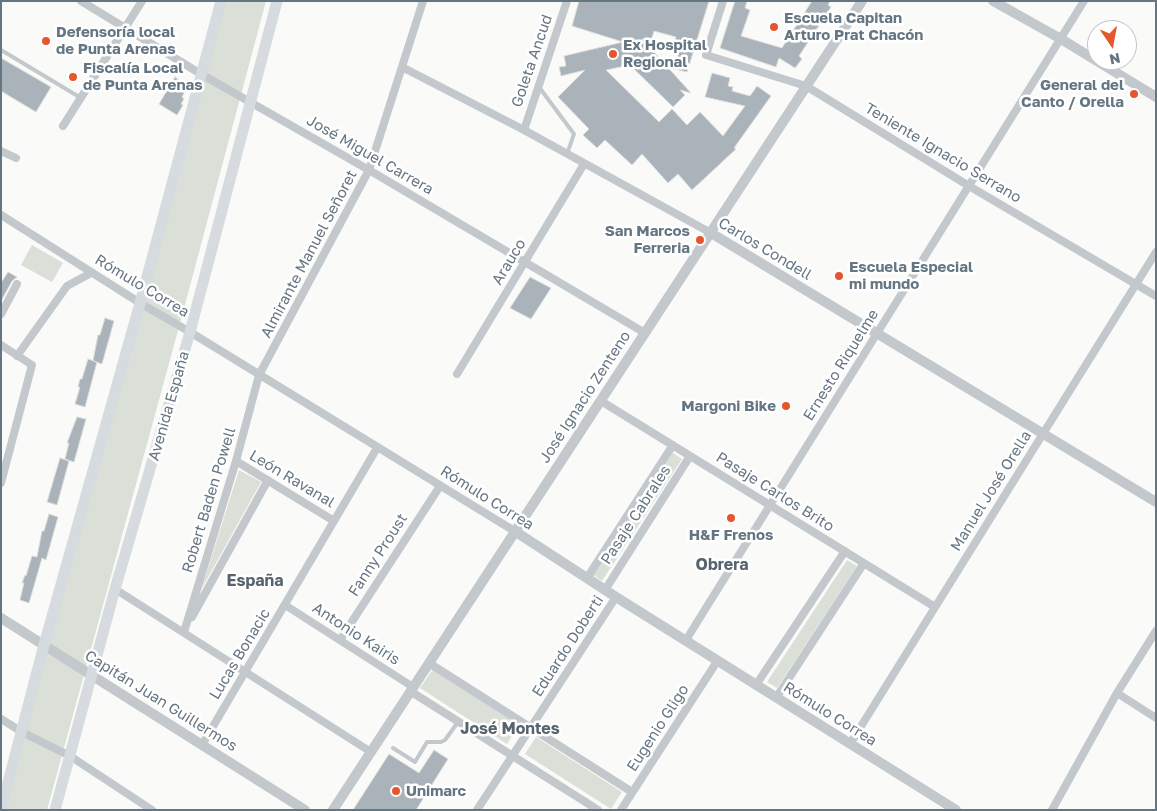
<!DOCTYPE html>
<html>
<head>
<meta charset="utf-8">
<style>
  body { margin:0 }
  #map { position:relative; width:1157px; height:811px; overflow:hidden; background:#fafaf8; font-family:"Golos Text",sans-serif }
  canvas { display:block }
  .frame { position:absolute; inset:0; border:2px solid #657683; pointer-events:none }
  .north { position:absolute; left:1087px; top:20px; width:50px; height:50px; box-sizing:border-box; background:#fff; border:1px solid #c1c8cd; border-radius:50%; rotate:168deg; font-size:14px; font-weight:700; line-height:20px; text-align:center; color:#657683 }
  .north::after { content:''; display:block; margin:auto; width:18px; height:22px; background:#e4572e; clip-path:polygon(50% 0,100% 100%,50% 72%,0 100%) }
</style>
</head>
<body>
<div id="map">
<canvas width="1157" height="811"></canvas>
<div class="frame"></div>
<div class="north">N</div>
</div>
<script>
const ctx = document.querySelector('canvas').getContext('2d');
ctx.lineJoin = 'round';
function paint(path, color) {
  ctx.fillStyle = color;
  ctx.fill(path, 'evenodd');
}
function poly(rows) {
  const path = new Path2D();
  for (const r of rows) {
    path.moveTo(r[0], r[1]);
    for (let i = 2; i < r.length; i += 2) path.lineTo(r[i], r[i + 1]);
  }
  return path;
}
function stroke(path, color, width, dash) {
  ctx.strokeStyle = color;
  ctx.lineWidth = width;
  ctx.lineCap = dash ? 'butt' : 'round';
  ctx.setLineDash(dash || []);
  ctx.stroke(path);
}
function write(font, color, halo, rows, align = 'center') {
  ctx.font = font + ' "Golos Text",sans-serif';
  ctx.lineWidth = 5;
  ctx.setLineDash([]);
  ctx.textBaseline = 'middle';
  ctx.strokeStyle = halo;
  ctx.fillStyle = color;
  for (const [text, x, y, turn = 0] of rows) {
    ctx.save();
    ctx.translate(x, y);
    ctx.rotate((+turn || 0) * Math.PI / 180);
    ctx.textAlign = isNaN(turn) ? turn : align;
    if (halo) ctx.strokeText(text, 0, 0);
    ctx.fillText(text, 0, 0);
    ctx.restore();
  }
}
const green = poly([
  [226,1,266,1,183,312,47,810,5,810,83,516],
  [32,245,63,263,52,282,21,265],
  [673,453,682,459,602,581,593,575],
  [239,470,261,482,201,590],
  [847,560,857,566,777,688,767,682],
  [433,669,519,725,507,744,420,688],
  [536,737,622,792,611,809,525,754]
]);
const building = poly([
  [579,1,709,1,687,72,675,69,679,49,674,47,676,37,654,31,651,41,642,39,691,93,680,90,685,95,673,107,630,65,606,70,659,122,672,109,687,125,700,112,723,136,745,106,705,97,712,73,730,78,728,86,733,87,732,91,750,96,757,86,771,96,734,148,736,149,692,190,678,174,668,183,642,154,632,165,605,140,597,148,583,135,589,129,558,97,585,70,561,76,559,67,566,66,564,56,623,42,572,26,579,1],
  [735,1,747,1,745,8,750,10,741,36,782,48,812,1,830,1,828,5,831,7,799,56,802,59,795,68,779,58,776,67,720,48,735,1],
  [1,58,51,87,36,112,1,91,1,58],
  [175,77,186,84,183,90,185,91,182,97,184,99,181,104,183,105,177,115,159,104,175,77],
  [8,272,17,277,12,281,1,301,1,283,8,272],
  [530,277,551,288,531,319,510,308,530,277],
  [105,318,114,321,102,364,93,361,98,335,100,335,105,318],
  [88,359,97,362,85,407,75,404,80,387,78,387,80,379,82,379,88,359],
  [77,417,86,419,74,462,65,459,69,443,67,443,77,417],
  [60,458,69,461,57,505,47,502,60,458],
  [49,514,58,517,46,560,42,558,29,603,20,600,24,583,22,583,25,575,26,576,32,556,37,557,42,531,44,531,49,514],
  [434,750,448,759,416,810,353,810,389,754,419,773,434,750]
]);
const service = poly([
  [1,50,81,98],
  [539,87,574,134,567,154],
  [393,748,415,762,427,742,441,742,445,740,458,722]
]);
const minor = poly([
  [81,1,201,74,369,170,645,333],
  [723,1,706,55,806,86,969,186,1156,296],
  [402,67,524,130,711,233],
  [63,126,142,1],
  [524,130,567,1],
  [1,151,16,158],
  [1,215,140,303,190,332,516,532],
  [1,314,17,284],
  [1,345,32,365,1,483],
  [17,356,67,286,91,273],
  [457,374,584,164],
  [601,401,935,607],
  [236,461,334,521],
  [587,578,673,445],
  [115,589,371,752],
  [605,590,690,456],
  [285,605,413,687],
  [192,617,268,480],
  [184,632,236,461,259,375,369,170,423,1],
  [340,640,440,486],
  [686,640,1084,1],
  [429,663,632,792],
  [756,685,845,551],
  [410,691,598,810],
  [1117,693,1156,718],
  [776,698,864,563],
  [1,719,22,732,70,756,152,810],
  [850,744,1156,252],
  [202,745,377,448],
  [477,810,616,597],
  [621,810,718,660],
  [1052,810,1117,693,1156,631]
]);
const tertiary = poly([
  [993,1,1061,39,1156,97],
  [711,233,1156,502],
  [516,532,616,597,956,810],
  [1,618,305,810],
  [333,810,862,1]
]);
const secondary = poly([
  [1,809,44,645,140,303,221,1],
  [55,810,115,589,190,332,277,1]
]);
const markers = [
  [774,27,5,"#e4572e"],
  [46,41,5,"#e4572e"],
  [613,54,5,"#e4572e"],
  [73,77,5,"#e4572e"],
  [1134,94,5,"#e4572e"],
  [700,240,5,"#e4572e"],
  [839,276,5,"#e4572e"],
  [786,406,5,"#e4572e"],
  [731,518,5,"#e4572e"],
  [396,791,5,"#e4572e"]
];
const poiNames = [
  ["Escuela Capitan",784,18],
  ["Arturo Prat Chacón",784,35],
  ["Defensoría local",56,32],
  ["de Punta Arenas",56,49],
  ["Ex Hospital",623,45],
  ["Regional",623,62],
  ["Fiscalía Local",83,68],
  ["de Punta Arenas",83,85],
  ["General del",1124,85,"right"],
  ["Canto / Orella",1124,102,"right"],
  ["San Marcos",690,231,"right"],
  ["Ferreria",690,248,"right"],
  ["Escuela Especial",849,267],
  ["mi mundo",849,284],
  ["Margoni Bike",776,406,"right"],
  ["H&F Frenos",731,535,"center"],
  ["Unimarc",406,791]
];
const streetNames = [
  ["Goleta Ancud",532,61,-71],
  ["Teniente Ignacio Serrano",943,153,31],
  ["José Miguel Carrera",370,155,30],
  ["Carlos Condell",765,249,31],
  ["Almirante Manuel Señoret",309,254,-62],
  ["Arauco",509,262,-59],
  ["Rómulo Correa",142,286,31],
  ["Ernesto Riquelme",841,365,-58],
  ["José Ignacio Zenteno",585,397,-57],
  ["Avenida España",169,406,-74],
  ["León Ravanal",292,479,31],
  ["Manuel José Orella",991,491,-58],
  ["Pasaje Carlos Brito",775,492,32],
  ["Rómulo Correa",487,498,32],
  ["Robert Baden Powell",209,500,-73],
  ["Pasaje Cabrales",636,515,-57],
  ["Fanny Proust",378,555,-57],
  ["Antonio Kairis",356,634,33],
  ["Eduardo Doberti",568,646,-57],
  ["Lucas Bonacic",240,654,-59],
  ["Capitán Juan Guillermos",161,701,32],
  ["Rómulo Correa",830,714,32],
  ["Eugenio Gligo",658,728,-57]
];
const neighbourhoodNames = [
  ["Obrera",722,565],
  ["España",255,581],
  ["José Montes",510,729]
];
paint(green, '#dadfd7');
paint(building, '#aab3b9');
stroke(building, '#dcdcda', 1);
stroke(service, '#c3c8cc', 4);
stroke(minor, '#c3c8cc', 8);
stroke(tertiary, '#c3c8cc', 10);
stroke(secondary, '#d6dbdf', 11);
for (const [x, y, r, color] of markers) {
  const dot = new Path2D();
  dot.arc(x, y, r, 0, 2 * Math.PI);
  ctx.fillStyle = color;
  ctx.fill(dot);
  stroke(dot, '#fff', 2);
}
write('bold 15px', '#657683', '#fff', poiNames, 'left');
write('15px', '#657683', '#fff', streetNames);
write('bold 16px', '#57646e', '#fff', neighbourhoodNames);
</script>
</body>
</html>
